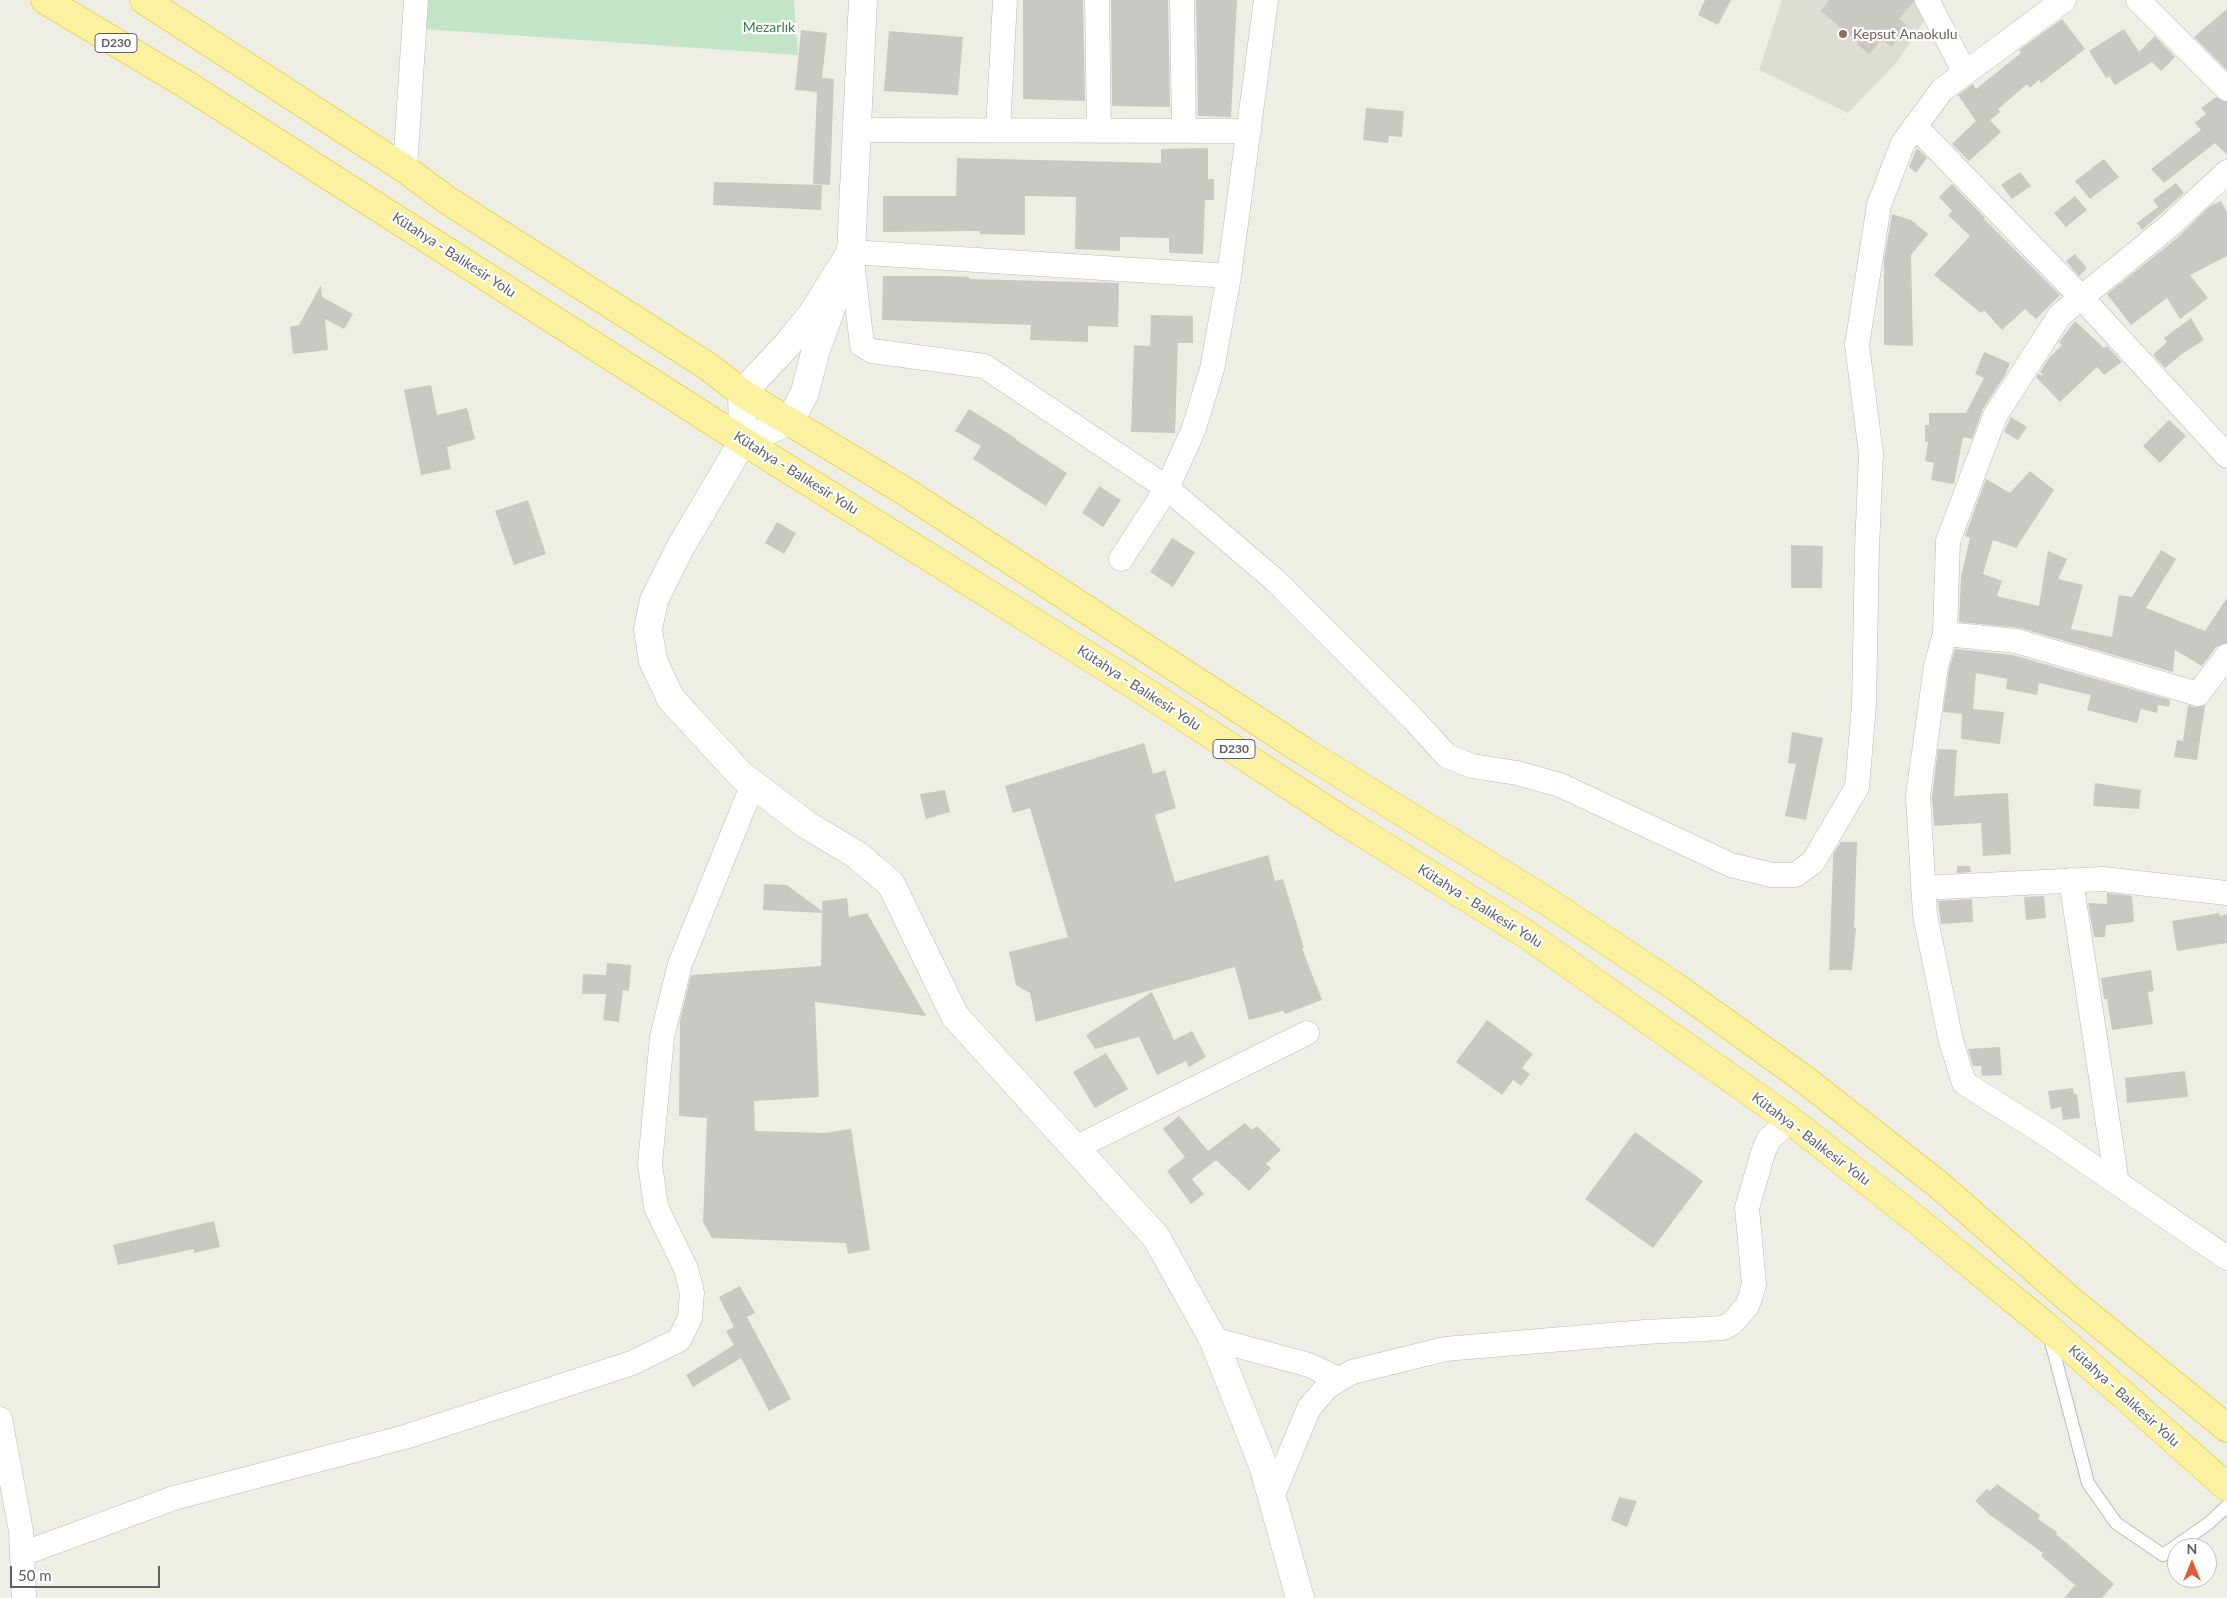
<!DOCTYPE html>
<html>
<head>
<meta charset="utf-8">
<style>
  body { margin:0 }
  #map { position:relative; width:2227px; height:1598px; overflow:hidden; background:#efeee5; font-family:Lato,sans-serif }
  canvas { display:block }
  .north { position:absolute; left:2167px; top:1538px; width:50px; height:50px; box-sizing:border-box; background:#fff; border:1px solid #bebfc1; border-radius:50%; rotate:0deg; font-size:14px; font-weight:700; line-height:20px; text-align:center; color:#5d5f65 }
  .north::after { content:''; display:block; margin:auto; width:18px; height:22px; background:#e25a38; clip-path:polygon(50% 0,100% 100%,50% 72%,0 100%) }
  .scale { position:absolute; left:10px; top:1566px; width:150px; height:22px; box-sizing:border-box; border:2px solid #5d5f65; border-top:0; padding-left:6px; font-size:15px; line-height:18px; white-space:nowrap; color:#5d5f65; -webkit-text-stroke:4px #fff; paint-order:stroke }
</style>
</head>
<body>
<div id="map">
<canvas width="2227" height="1598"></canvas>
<div class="north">N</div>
<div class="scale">50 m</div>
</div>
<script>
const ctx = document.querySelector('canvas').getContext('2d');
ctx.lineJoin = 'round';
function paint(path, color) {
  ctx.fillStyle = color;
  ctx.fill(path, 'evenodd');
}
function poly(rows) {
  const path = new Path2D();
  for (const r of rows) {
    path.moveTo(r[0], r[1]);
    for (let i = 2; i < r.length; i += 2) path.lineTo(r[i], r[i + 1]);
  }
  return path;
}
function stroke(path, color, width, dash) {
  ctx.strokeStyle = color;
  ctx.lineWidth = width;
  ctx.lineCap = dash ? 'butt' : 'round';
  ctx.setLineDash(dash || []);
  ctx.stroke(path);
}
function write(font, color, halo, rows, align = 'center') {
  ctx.font = font + ' Lato,sans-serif';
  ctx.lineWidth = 4.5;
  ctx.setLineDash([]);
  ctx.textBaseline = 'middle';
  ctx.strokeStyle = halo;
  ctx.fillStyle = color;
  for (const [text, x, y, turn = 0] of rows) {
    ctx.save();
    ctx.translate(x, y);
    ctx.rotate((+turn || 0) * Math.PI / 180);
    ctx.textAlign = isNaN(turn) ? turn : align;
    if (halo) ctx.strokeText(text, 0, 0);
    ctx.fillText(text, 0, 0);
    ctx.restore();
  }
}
const education = poly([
  [1782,0,1928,0,1934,6,1897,62,1848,113,1759,70]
]);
const green = poly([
  [426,0,794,0,798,55,424,29]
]);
const building = poly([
  [1023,0,1083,0,1085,101,1023,99],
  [1111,0,1168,0,1170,107,1112,106],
  [1196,0,1237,0,1231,117,1198,116],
  [1705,0,1731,0,1718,25,1698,15],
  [1829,0,1913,0,1914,1,1899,19,1908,27,1891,47,1882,39,1869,54,1857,44,1859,43,1821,11],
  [2227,9,2227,70,2194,37],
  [2062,19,2085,49,2041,83,2039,80,2030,88,2027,84,1998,109,2000,112,1990,120,2001,132,1969,161,1952,144,1976,121,1958,95,1973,84,1976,89,2021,53,2019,50],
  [2124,29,2139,52,2155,36,2175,57,2161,71,2152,62,2115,85,2109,76,2106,78,2089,51],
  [801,30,827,33,822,78,834,79,830,185,813,184,817,92,795,90],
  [889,31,963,37,958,95,884,91],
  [2216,97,2227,102,2227,155,2215,143,2164,183,2151,169,2201,130,2195,123,2206,114,2201,108],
  [1366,108,1404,111,1402,137,1389,136,1388,143,1363,140],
  [1208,148,1208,179,1214,179,1214,200,1205,200,1203,254,1169,253,1169,238,1120,237,1120,251,1075,249,1076,197,1025,196,1025,235,980,234,980,231,883,232,883,196,956,196,957,158,1161,163,1161,149],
  [1917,148,1927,158,1916,173,1909,167],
  [2104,159,2119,177,2090,199,2075,181],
  [2020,172,2031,186,2012,199,2001,185],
  [714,182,822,185,821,210,713,205],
  [2176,183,2184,193,2142,230,2137,223,2158,207,2153,200],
  [1952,184,1985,218,1984,219,2060,295,2036,319,2025,309,2002,330,1984,310,1981,313,1934,275,1970,236,1948,215,1952,211,1939,197],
  [2075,196,2087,210,2066,227,2054,213],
  [2221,201,2227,212,2227,256,2190,275,2208,298,2180,319,2167,298,2131,325,2107,294,2177,238,2210,206],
  [1892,214,1911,220,1928,234,1911,255,1913,346,1884,345,1884,260],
  [2075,254,2087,268,2079,276,2066,261],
  [883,276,943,276,969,277,969,279,1119,283,1118,327,1088,326,1088,342,1058,341,1030,340,1031,325,882,320],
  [321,285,322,297,353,314,344,329,325,319,328,350,293,354,290,327,299,325],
  [1151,315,1193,316,1193,343,1178,343,1175,433,1131,432,1134,345,1150,346],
  [2191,318,2204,340,2183,353,2165,368,2153,355,2167,342,2164,338],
  [2075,321,2104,348,2107,346,2122,362,2104,375,2097,367,2060,402,2036,377,2038,374,2044,376,2040,372,2049,358,2062,345,2059,342],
  [1984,352,2010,363,2005,375,1983,409,1972,439,1963,437,1954,484,1931,480,1934,463,1925,461,1928,442,1925,442,1925,425,1929,425,1929,413,1966,413,1984,378,1975,374],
  [431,385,437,415,467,408,475,439,447,447,451,469,421,475,404,390],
  [969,409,1017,439,1016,440,1067,473,1046,506,973,459,981,446,955,431],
  [2011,417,2027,427,2018,440,2004,432],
  [2169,420,2186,436,2160,463,2143,446],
  [2030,471,2054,490,2016,548,1993,540,1983,574,2002,581,1997,596,2039,606,2048,551,2067,559,2058,579,2083,585,2071,629,2112,637,2119,595,2132,597,2161,550,2176,559,2146,608,2205,631,2227,598,2227,643,2216,647,2202,666,2175,650,2173,672,2020,628,1959,622,1961,577,1970,538,1965,536,1986,479,2010,493],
  [1099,486,1121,500,1103,527,1082,513],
  [528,500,546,554,514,565,495,511],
  [777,522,796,533,784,554,765,543],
  [1172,538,1195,552,1173,587,1150,572],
  [1791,545,1823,546,1822,588,1791,588],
  [1955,649,2013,655,2170,700,2169,707,2158,705,2157,713,2141,709,2137,723,2087,710,2091,695,2039,683,2037,695,2006,689,2007,679,1976,673,1973,709,2004,712,2000,744,1961,739,1962,714,1943,712,1949,669],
  [2188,705,2195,707,2205,705,2197,760,2174,757,2177,740,2183,741],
  [1792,732,1823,738,1806,820,1785,816,1796,764,1788,763],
  [1144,743,1153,774,1165,770,1176,808,1155,815,1175,882,1268,855,1275,881,1283,879,1304,948,1302,948,1322,1000,1285,1014,1283,1011,1249,1020,1235,967,1036,1022,1030,993,1016,985,1009,952,1068,937,1030,808,1013,813,1005,786],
  [1938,749,1957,750,1954,796,2008,793,2011,854,1983,856,1981,823,1934,826,1932,797],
  [2095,783,2141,790,2139,809,2093,806],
  [945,790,950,812,926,819,920,794],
  [1841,842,1857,842,1854,928,1856,928,1852,970,1829,970,1833,861,1833,854],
  [1957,866,1970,866,1971,872,1957,873],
  [764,884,787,885,822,911,822,901,847,898,849,917,867,913,926,1016,815,1002,819,1097,754,1101,755,1131,825,1133,851,1129,870,1250,848,1254,846,1243,712,1238,703,1222,707,1118,679,1116,680,1020,691,975,821,966,822,913,763,910],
  [2107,893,2132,896,2134,922,2106,925,2105,937,2094,937,2088,903,2107,904],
  [2044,896,2046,918,2026,920,2024,897],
  [1972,899,1973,922,1941,924,1938,901],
  [2219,913,2220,916,2227,914,2227,943,2177,951,2172,921],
  [607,963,631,965,629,991,623,990,619,1022,603,1020,606,994,582,994,583,974,606,975],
  [2151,970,2154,991,2148,992,2153,1024,2112,1030,2107,999,2104,999,2101,978],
  [1152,992,1174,1040,1192,1031,1206,1057,1189,1067,1186,1061,1157,1075,1139,1037,1095,1049,1086,1035],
  [1487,1020,1533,1054,1522,1068,1530,1074,1521,1086,1513,1080,1502,1095,1456,1062],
  [2000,1047,2002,1075,1982,1076,1981,1066,1973,1066,1968,1049],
  [1106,1053,1128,1089,1095,1108,1073,1072],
  [2185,1071,2188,1097,2127,1103,2125,1078],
  [2073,1088,2074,1094,2077,1094,2080,1118,2063,1120,2061,1107,2051,1109,2048,1091],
  [1179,1116,1208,1151,1245,1123,1252,1130,1257,1126,1281,1150,1266,1164,1271,1168,1249,1191,1216,1160,1192,1179,1204,1194,1191,1204,1167,1171,1185,1157,1163,1129],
  [1635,1132,1703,1181,1653,1248,1585,1199],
  [214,1221,220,1247,194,1253,194,1249,118,1265,113,1245],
  [740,1286,755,1313,747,1317,791,1399,769,1411,741,1358,693,1387,686,1375,734,1345,726,1331,734,1327,719,1297],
  [1997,1484,2040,1515,2038,1519,2057,1532,2056,1534,2114,1584,2102,1598,2064,1598,2075,1585,2041,1556,2043,1553,1990,1515,1975,1501,1987,1489,1990,1491],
  [1619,1497,1637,1501,1627,1527,1611,1520]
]);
const service = poly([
  [2049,1334,2088,1483,2116,1523,2163,1555,2209,1523,2227,1506]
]);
const minor = poly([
  [1097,0,1099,131],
  [1182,0,1184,131],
  [1927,0,1965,73],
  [2138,0,2227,89],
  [1915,126,2081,297,2227,456],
  [857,130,1249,131],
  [998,130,1005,0],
  [405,169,416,0],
  [2227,172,2168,227,2060,315,1995,416,1948,541,1945,634,1936,666,1918,796,1925,915,1951,1041,1964,1083,2047,1135,2227,1258],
  [1229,276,851,252,862,345,872,351,984,366,1167,488,1277,582,1414,720,1447,756,1472,766,1517,773,1560,785,1731,865,1772,875,1795,875,1813,862,1857,787,1864,705,1867,548,1871,454,1857,345,1879,205,1903,143,1942,90,2064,0],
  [1121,559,1167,488,1193,431,1212,369,1229,276,1266,0],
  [1945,634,2016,641,2198,694,2227,656],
  [2071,880,2117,1183],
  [1923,888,2103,879,2227,893],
  [1075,1148,1307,1033],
  [1213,1339,1309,1365,1339,1379],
  [0,1419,21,1531,24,1598],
  [1272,1497,1309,1408,1327,1387,1352,1372,1445,1349,1645,1332,1723,1328,1732,1323,1747,1306,1751,1295,1754,1284,1747,1208,1762,1156,1768,1140,1790,1120],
  [22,1554,174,1498,405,1437,632,1363,679,1340,690,1318,692,1293,686,1269,656,1207,650,1164,662,1037,680,964,753,784]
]);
const tertiary = poly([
  [851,252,812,314,787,345,742,393,743,441,680,548,654,600,648,629,653,661,671,699,741,775,807,825,857,855,891,884,955,1016,1156,1237,1213,1339,1263,1465,1300,1598],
  [743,441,790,421,805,392,815,353,851,252,863,0]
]);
const trunk = poly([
  [45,0,187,85,743,441,1149,694,1348,824,1526,934,1790,1120,1919,1222,2047,1327,2227,1487],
  [144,0,405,169,447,200,709,367,742,393,906,492,1305,752,1545,900,1676,987,1804,1079,1939,1185,2070,1300,2227,1428]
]);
const markers = [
  [1843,34,5,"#8d6e63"]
];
const shields = [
  [116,43,42],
  [1234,749,42]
];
const shieldNames = [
  ["D230",116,43],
  ["D230",1234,749]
];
const parkNames = [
  ["Mezarlık",769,27]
];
const educationNames = [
  ["Kepsut Anaokulu",1853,34]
];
const streetNames = [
  ["Kütahya - Balıkesir Yolu",454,255,33],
  ["Kütahya - Balıkesir Yolu",796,473,32],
  ["Kütahya - Balıkesir Yolu",1139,688,33],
  ["Kütahya - Balıkesir Yolu",1480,906,32],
  ["Kütahya - Balıkesir Yolu",1811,1139,37],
  ["Kütahya - Balıkesir Yolu",2124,1396,42]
];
paint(education, '#deddd3');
paint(green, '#c3e5c7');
paint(building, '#cac8c2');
stroke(service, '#b7b9be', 14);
stroke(minor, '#b7b9be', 25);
stroke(tertiary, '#b7b9be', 29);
stroke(trunk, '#eabf0a', 29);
stroke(service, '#fff', 12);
stroke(minor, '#fff', 24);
stroke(tertiary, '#fff', 28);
stroke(trunk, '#faf2a0', 28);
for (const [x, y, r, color] of markers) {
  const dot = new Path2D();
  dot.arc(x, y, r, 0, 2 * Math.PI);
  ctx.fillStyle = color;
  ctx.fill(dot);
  stroke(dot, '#fff', 2);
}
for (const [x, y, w] of shields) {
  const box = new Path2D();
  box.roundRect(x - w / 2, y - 9.5, w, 19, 4);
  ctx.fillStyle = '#fff';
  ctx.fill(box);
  stroke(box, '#5d5f65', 1);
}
write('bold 12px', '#5d5f65', null, shieldNames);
write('14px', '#388144', '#fff', parkNames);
write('14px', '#785e54', '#fff', educationNames, 'left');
write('14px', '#5d5f65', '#fff', streetNames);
</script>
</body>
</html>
